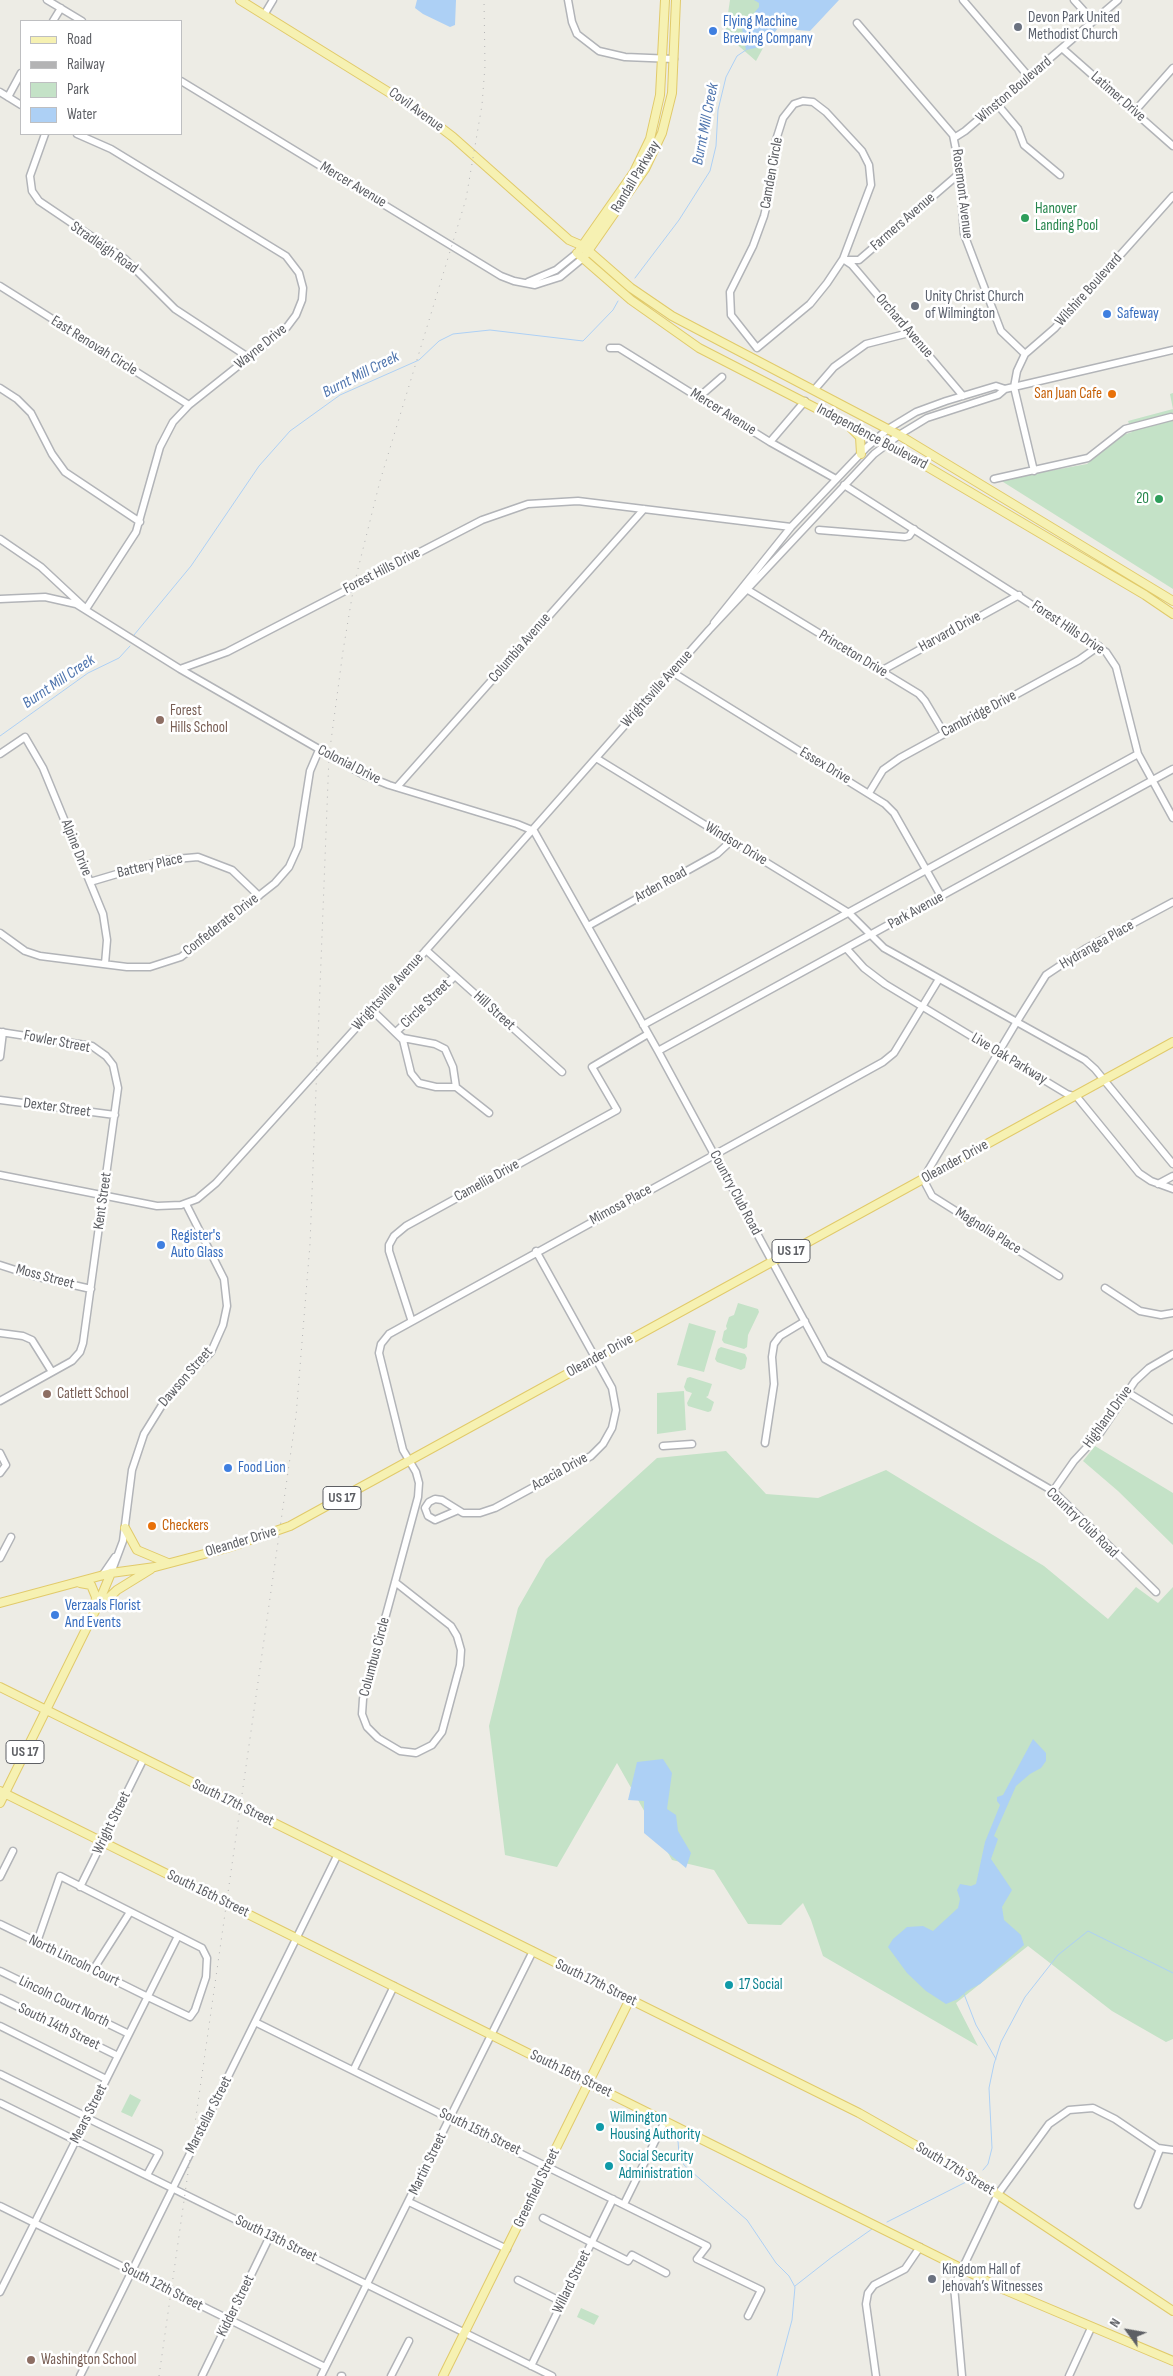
<!DOCTYPE html>
<html>
<head>
<meta charset="utf-8">
<style>
  body { margin:0 }
  #map { position:relative; width:1173px; height:2376px; overflow:hidden; background:#edece5; font-family:"Sofia Sans Condensed",sans-serif }
  canvas { display:block }
  .legend { position:absolute; left:20px; top:20px; width:162px; height:115px; box-sizing:border-box; background:#fff; border:1px solid #bebfc1; margin:0; padding:6px 9px; list-style:none; font-size:15px; color:#5d5f64 }
  .legend li { display:flex; align-items:center; gap:10px; height:25px }
  .legend b { width:25px; border:1px solid #bebfc1 }
  .north { position:absolute; left:1103px; top:2306px; width:50px; height:50px; -webkit-text-stroke:4px #fff; paint-order:stroke; rotate:302deg; font-size:14px; font-weight:700; line-height:20px; text-align:center; color:#5d5f64 }
  .north::after { content:''; display:block; margin:auto; width:18px; height:22px; background:#5d5f64; clip-path:polygon(50% 0,100% 100%,50% 72%,0 100%) }
</style>
</head>
<body>
<div id="map">
<canvas width="1173" height="2376"></canvas>
<ul class="legend">
<li><b style="height:6px;background:#f6f1b2"></b>Road</li>
<li><b style="height:6px;background:#b3b3b4"></b>Railway</li>
<li><b style="height:14px;background:#c4e2c7"></b>Park</li>
<li><b style="height:14px;background:#add0f5"></b>Water</li>
</ul>
<div class="north">N</div>
</div>
<script>
const ctx = document.querySelector('canvas').getContext('2d');
ctx.lineJoin = 'round';
function paint(path, color) {
  ctx.fillStyle = color;
  ctx.fill(path, 'evenodd');
}
function poly(rows) {
  const path = new Path2D();
  for (const r of rows) {
    path.moveTo(r[0], r[1]);
    for (let i = 2; i < r.length; i += 2) path.lineTo(r[i], r[i + 1]);
  }
  return path;
}
function stroke(path, color, width, dash) {
  ctx.strokeStyle = color;
  ctx.lineWidth = width;
  ctx.lineCap = dash ? 'butt' : 'round';
  ctx.setLineDash(dash || []);
  ctx.stroke(path);
}
function write(font, color, halo, rows, align = 'center') {
  ctx.font = font + ' "Sofia Sans Condensed",sans-serif';
  ctx.lineWidth = 5;
  ctx.setLineDash([]);
  ctx.textBaseline = 'middle';
  ctx.strokeStyle = halo;
  ctx.fillStyle = color;
  for (const [text, x, y, turn = 0] of rows) {
    ctx.save();
    ctx.translate(x, y);
    ctx.rotate((+turn || 0) * Math.PI / 180);
    ctx.textAlign = isNaN(turn) ? turn : align;
    if (halo) ctx.strokeText(text, 0, 0);
    ctx.fillText(text, 0, 0);
    ctx.restore();
  }
}
const green = poly([
  [730,0,789,0,756,61,725,34],
  [1173,393,1173,589,1000,480,1087,464,1120,436,1132,432,1128,421,1173,409,1170,394],
  [738,1303,758,1309,759,1312,748,1335,747,1347,744,1349,724,1343,722,1340,724,1331,727,1329,726,1326,729,1317,734,1315],
  [689,1323,716,1331,704,1372,677,1365],
  [721,1347,745,1354,747,1358,745,1368,741,1370,717,1362,715,1359,718,1349],
  [690,1377,712,1384,708,1396,706,1397,714,1402,711,1411,708,1412,688,1406,687,1403,692,1393,686,1391,684,1387,687,1378],
  [684,1391,686,1430,657,1434,657,1393],
  [1095,1446,1173,1493,1173,1545,1118,1491,1083,1461],
  [726,1451,766,1494,818,1498,886,1470,1044,1566,1108,1619,1136,1587,1158,1603,1173,1587,1173,2039,1166,2042,1112,2011,1028,1946,956,2003,978,2046,823,1956,811,1920,803,1903,781,1925,748,1924,714,1870,672,1860,617,1763,557,1867,505,1855,489,1726,518,1608,546,1559,657,1458],
  [130,2094,141,2100,132,2117,121,2112],
  [581,2308,599,2316,594,2325,577,2317]
]);
const water = poly([
  [417,0,456,0,455,25,450,27,423,14,415,8],
  [754,0,839,0,810,31,797,30,782,23,764,46,746,50,742,28,759,7,759,3],
  [1033,1739,1046,1753,1046,1761,1041,1768,1030,1774,1016,1786,994,1836,998,1839,991,1859,1012,1890,1002,1907,1004,1920,1021,1935,1024,1945,980,1984,967,1991,958,1999,946,2004,926,1991,907,1973,888,1947,893,1939,907,1927,923,1926,933,1931,958,1908,960,1899,957,1890,960,1884,971,1886,976,1884,985,1842,1000,1805,997,1801,997,1797,1003,1795],
  [663,1759,672,1773,667,1809,676,1815,678,1831,691,1853,686,1868,644,1833,644,1801,628,1800,637,1762]
]);
const stream = poly([
  [635,278,679,220,710,171,716,146,718,110,726,77,737,56,746,50],
  [134,635,191,566,259,466,290,431,340,395,419,360,439,341,453,334,490,330,583,341,613,310,618,301],
  [0,736,88,673,119,658,130,646],
  [964,1994,976,2025,996,2059],
  [678,2141,679,2154,684,2165,747,2220,776,2263,789,2276,795,2287,792,2320,777,2376],
  [983,2170,988,2164,992,2148,989,2088,994,2064,1001,2042,1025,1997,1058,1955,1088,1931,1173,1973],
  [887,2222,966,2182],
  [795,2286,832,2257,872,2229]
]);
const minor = poly([
  [47,0,82,21],
  [568,0,572,22,577,34,599,51,625,57,674,59],
  [963,0,1029,77],
  [1074,0,1093,21],
  [264,15,273,0],
  [53,21,61,8],
  [857,23,953,135,959,165,964,234,1001,331,1025,354],
  [1063,49,1173,146],
  [181,81,501,276,514,281,535,285,541,283,560,277,583,258],
  [0,92,21,105],
  [8,97,21,73],
  [803,101,813,102,826,112,862,151,869,165,871,185,843,259,827,283,810,304,757,348,731,315,730,292,753,246,764,216,772,183,776,140,783,118,794,104,803,101],
  [997,104,1018,129,1024,145,1060,175],
  [1134,112,1173,68],
  [45,134,30,176,32,191,39,201,125,259,175,309,248,357],
  [954,138,965,131,1118,0],
  [843,259,852,265,963,396],
  [847,260,859,260,960,173],
  [528,282,556,270,577,253],
  [0,286,189,405],
  [610,348,619,348,770,442,836,479],
  [0,388,17,399,31,413,52,454,65,472,140,522],
  [815,389,834,367,866,344,909,333],
  [699,397,722,377],
  [770,442,805,401],
  [1034,471,1014,387,1017,371,1025,354,1055,328,1173,196],
  [994,479,1088,458,1125,429,1171,417],
  [844,485,1106,652,1116,667,1138,754,1173,818],
  [819,530,905,537,909,536,914,529],
  [0,539,41,567,86,609,136,532,160,447,173,422,189,405,287,327,296,315,302,300,303,288,299,273,286,256,111,149,77,134],
  [748,590,919,694,925,701,944,733],
  [0,599,45,597,76,604,180,669,227,652,482,520,528,504,578,501,791,527],
  [714,623,791,527,867,447,888,429,916,412,946,401,996,386,1005,389],
  [180,669,364,775,389,785,517,824,534,831,658,1051,825,1359,1053,1491,1156,1592],
  [881,671,1019,595],
  [672,672,885,804,894,813,941,896],
  [0,754,25,737,43,768,103,914,107,940,105,964],
  [596,758,849,913,884,948,1085,1060,1095,1069,1173,1164],
  [397,787,644,509],
  [869,793,883,770,900,758,1079,660,1099,646],
  [90,882,164,860,198,857,232,870,259,896],
  [588,926,717,854,731,841],
  [0,933,25,951,40,956,127,967,150,967,181,957,275,883,289,867,298,847,310,771,319,750],
  [846,948,864,968,885,984,1067,1094,1077,1097,1139,1173,1151,1181,1173,1189],
  [426,950,562,1072],
  [455,976,396,1032,403,1038,435,1044,445,1049,453,1067,456,1087],
  [372,1010,403,1040,411,1073,419,1083,436,1087,456,1087,489,1113],
  [643,1025,1138,754],
  [0,1032,92,1046,106,1056,113,1065,118,1088,83,1343,80,1352,72,1361,0,1401],
  [658,1051,1173,769],
  [0,1057,3,1032],
  [0,1100,115,1115],
  [0,1175,157,1206,181,1205,197,1199,216,1183,420,957,709,630,874,454,899,435,927,418,998,395,1005,389,1173,350],
  [1158,1184,1173,1176],
  [0,1265,34,1276,91,1289],
  [1059,1276,932,1196,923,1179,1016,1023,1046,975,1085,949,1173,902],
  [1105,1288,1140,1311,1161,1315,1173,1313],
  [411,1319,389,1251,389,1245,394,1236,406,1226,617,1110,592,1067,648,1034],
  [0,1333,23,1336,32,1340,52,1372],
  [1127,1392,1173,1420],
  [765,1443,774,1384,772,1357,774,1344,780,1336,805,1321],
  [663,1446,692,1444],
  [0,1453,6,1465,0,1473],
  [1053,1491,1074,1461,1100,1433,1135,1381,1149,1368,1173,1354],
  [456,1511,435,1520,428,1516,425,1508,429,1502,435,1499,442,1500,463,1513,480,1513,495,1508,591,1456,603,1444,612,1428,616,1410,612,1388,536,1251],
  [0,1558,11,1537],
  [111,1573,123,1541,132,1470,144,1434,167,1397,211,1352,223,1325,227,1306,224,1279,186,1204],
  [102,1576,115,1557],
  [395,1582,418,1497,419,1483,416,1472,403,1450,379,1353,381,1344,389,1334,883,1062,894,1053,939,979],
  [395,1582,451,1626,457,1636,461,1650,460,1665,442,1732,432,1745,416,1753,400,1751,378,1738,367,1727,362,1714,363,1699,395,1582],
  [0,1877,13,1851],
  [80,1887,144,1758],
  [0,1924,37,1942,148,1997,188,2016,190,2017,195,2010,206,1977,207,1958,202,1948,60,1876,37,1942],
  [93,1970,130,1912],
  [0,1971,129,2034],
  [0,1998,118,2056],
  [255,2022,707,2246,697,2259,761,2290,748,2316],
  [0,2026,106,2079],
  [354,2069,394,1986],
  [0,2074,87,2117],
  [0,2103,552,2376],
  [87,2118,159,2153,147,2175],
  [409,2202,507,2249],
  [624,2204,665,2121],
  [1138,2205,1160,2149],
  [0,2206,325,2367],
  [543,2218,628,2261,632,2255,666,2273],
  [518,2280,562,2302],
  [0,2292,178,1936],
  [531,2366,613,2199],
  [80,2376,338,1854],
  [202,2376,270,2236],
  [321,2376,533,1951],
  [341,2376,342,2376],
  [391,2376,409,2341],
  [876,2376,866,2304,868,2293,874,2285,905,2269,920,2247],
  [962,2376,954,2286,998,2194,1049,2124,1069,2110,1093,2108,1115,2119,1158,2148,1173,2150],
  [1069,2376,1091,2328]
]);
const major = poly([
  [240,0,419,111,453,137,569,240,583,246],
  [583,246,631,288,672,316,899,435,1173,601],
  [580,249,634,172,650,139,660,95,665,0],
  [577,253,631,300,699,348,909,456,1145,595,1173,614],
  [586,254,645,169,662,133,672,93,676,0],
  [851,428,860,437,861,454],
  [125,1528,137,1550,168,1563],
  [80,1583,91,1585,96,1597,95,1606],
  [0,1603,111,1573,155,1567,227,1548,290,1526,1173,1042],
  [100,1606,117,1590,151,1569],
  [0,1687,859,2113,968,2175,1173,2311],
  [0,1791,1005,2290,1173,2361],
  [0,1803,96,1609,111,1573],
  [443,2376,630,1999]
]);
const rail = poly([
  [159,2376,296,1416,310,1244,329,756,343,651,354,585,380,481,466,199,482,105,485,66,484,0]
]);
const markers = [
  [1018,27,5,"#6b7280"],
  [713,31,5,"#3f7fe0"],
  [1025,218,5,"#2e9e5b"],
  [915,306,5,"#6b7280"],
  [1107,314,5,"#3f7fe0"],
  [1112,394,5,"#e8710a"],
  [1159,499,5,"#2e9e5b"],
  [160,720,5,"#8d6e63"],
  [161,1245,5,"#3f7fe0"],
  [47,1394,5,"#8d6e63"],
  [228,1468,5,"#3f7fe0"],
  [152,1526,5,"#e8710a"],
  [55,1615,5,"#3f7fe0"],
  [729,1985,5,"#0f9aa8"],
  [600,2127,5,"#0f9aa8"],
  [609,2166,5,"#0f9aa8"],
  [932,2279,5,"#6b7280"],
  [31,2360,5,"#8d6e63"]
];
const shields = [
  [791,1251,38],
  [342,1498,38],
  [25,1752,38]
];
const shieldNames = [
  ["US 17",791,1251],
  ["US 17",342,1498],
  ["US 17",25,1752]
];
const worshipNames = [
  ["Devon Park United",1028,18],
  ["Methodist Church",1028,35],
  ["Unity Christ Church",925,297],
  ["of Wilmington",925,314],
  ["Kingdom Hall of",942,2270],
  ["Jehovah’s Witnesses",942,2287]
];
const shopNames = [
  ["Flying Machine",723,22],
  ["Brewing Company",723,39],
  ["Safeway",1117,314],
  ["Register's",171,1236],
  ["Auto Glass",171,1253],
  ["Food Lion",238,1468],
  ["Verzaals Florist",65,1606],
  ["And Events",65,1623]
];
const streetNames = [
  ["Winston Boulevard",1014,90,-40],
  ["Latimer Drive",1118,97,41],
  ["Covil Avenue",416,110,36],
  ["Camden Circle",772,173,-80],
  ["Randall Parkway",636,177,-59],
  ["Mercer Avenue",353,185,31],
  ["Rosemont Avenue",962,194,83],
  ["Farmers Avenue",903,222,-41],
  ["Stradleigh Road",104,248,35],
  ["Wilshire Boulevard",1089,290,-48],
  ["Orchard Avenue",904,326,49],
  ["East Renovah Circle",94,346,32],
  ["Wayne Drive",261,347,-39],
  ["Mercer Avenue",723,412,32],
  ["Independence Boulevard",872,437,28],
  ["Forest Hills Drive",382,571,-27],
  ["Forest Hills Drive",1068,628,34],
  ["Harvard Drive",950,632,-29],
  ["Columbia Avenue",520,648,-49],
  ["Princeton Drive",853,654,31],
  ["Wrightsville Avenue",657,689,-48],
  ["Cambridge Drive",979,714,-28],
  ["Colonial Drive",349,765,27],
  ["Essex Drive",825,766,31],
  ["Windsor Drive",736,844,31],
  ["Alpine Drive",76,848,68],
  ["Battery Place",150,866,-13],
  ["Arden Road",661,885,-29],
  ["Park Avenue",916,911,-29],
  ["Confederate Drive",221,925,-38],
  ["Hydrangea Place",1097,945,-30],
  ["Wrightsville Avenue",388,992,-48],
  ["Circle Street",426,1004,-44],
  ["Hill Street",494,1011,42],
  ["Fowler Street",57,1042,11],
  ["Live Oak Parkway",1009,1059,31],
  ["Dexter Street",57,1108,8],
  ["Oleander Drive",955,1162,-29],
  ["Camellia Drive",487,1181,-29],
  ["Country Club Road",735,1193,62],
  ["Kent Street",103,1201,-82],
  ["Mimosa Place",621,1205,-29],
  ["Magnolia Place",988,1231,32],
  ["Moss Street",45,1277,15],
  ["Oleander Drive",600,1356,-29],
  ["Dawson Street",186,1377,-49],
  ["Highland Drive",1108,1417,-54],
  ["Acacia Drive",560,1472,-29],
  ["Country Club Road",1082,1523,44],
  ["Oleander Drive",241,1542,-17],
  ["Columbus Circle",375,1657,-75],
  ["South 17th Street",233,1803,26],
  ["Wright Street",112,1823,-64],
  ["South 16th Street",208,1894,26],
  ["North Lincoln Court",74,1961,26],
  ["South 17th Street",596,1983,26],
  ["Lincoln Court North",64,2002,26],
  ["South 14th Street",59,2027,26],
  ["South 16th Street",571,2074,26],
  ["Mears Street",89,2114,-63],
  ["Marstellar Street",209,2115,-63],
  ["South 15th Street",480,2132,26],
  ["Martin Street",428,2164,-64],
  ["South 17th Street",955,2169,31],
  ["Greenfield Street",537,2188,-64],
  ["South 13th Street",276,2239,26],
  ["Willard Street",572,2282,-64],
  ["South 12th Street",162,2287,27],
  ["Kidder Street",236,2306,-64]
];
const leisureNames = [
  ["Hanover",1035,209],
  ["Landing Pool",1035,226],
  ["20",1149,499,"right"]
];
const foodNames = [
  ["San Juan Cafe",1102,394],
  ["Checkers",162,1526,"left"]
];
const educationNames = [
  ["Forest",170,711],
  ["Hills School",170,728],
  ["Catlett School",57,1394],
  ["Washington School",41,2360]
];
const cultureNames = [
  ["17 Social",739,1985],
  ["Wilmington",610,2118],
  ["Housing Authority",610,2135],
  ["Social Security",619,2157],
  ["Administration",619,2174]
];
const waterNames = [
  ["Burnt Mill Creek",706,124,-79],
  ["Burnt Mill Creek",361,375,-27],
  ["Burnt Mill Creek",59,682,-34]
];
paint(green, '#c4e2c7');
paint(water, '#add0f5');
stroke(stream, '#add0f5', 1);
stroke(minor, '#b2b4b8', 9);
stroke(major, '#e1ca6a', 10);
stroke(minor, '#fff', 6);
stroke(major, '#f6f1b2', 8);
stroke(rail, '#b3b3b4', 1, [1, 6]);
for (const [x, y, r, color] of markers) {
  const dot = new Path2D();
  dot.arc(x, y, r, 0, 2 * Math.PI);
  ctx.fillStyle = color;
  ctx.fill(dot);
  stroke(dot, '#fff', 2);
}
for (const [x, y, w] of shields) {
  const box = new Path2D();
  box.roundRect(x - w / 2, y - 11.5, w, 23, 4);
  ctx.fillStyle = '#fff';
  ctx.fill(box);
  stroke(box, '#5d5f64', 1);
}
write('bold 14px', '#5d5f64', null, shieldNames);
write('15px', '#5b616d', '#fff', worshipNames, 'left');
write('15px', '#366cbe', '#fff', shopNames, 'left');
write('15px', '#5d5f64', '#fff', streetNames);
write('15px', '#27864d', '#fff', leisureNames, 'left');
write('15px', '#c56008', '#fff', foodNames, 'right');
write('15px', '#785e54', '#fff', educationNames, 'left');
write('15px', '#0d838f', '#fff', cultureNames, 'left');
write('italic 16px', '#4f75ae', '#fff', waterNames);
</script>
</body>
</html>
